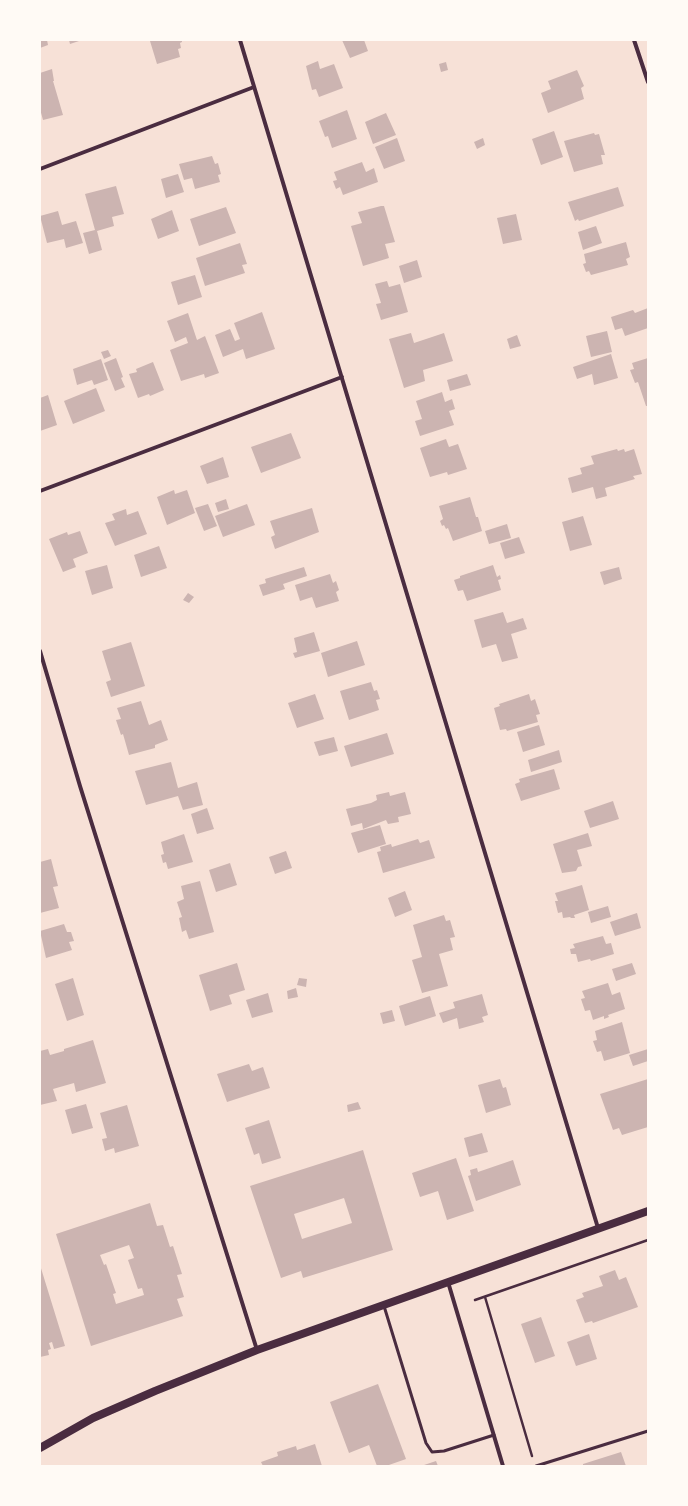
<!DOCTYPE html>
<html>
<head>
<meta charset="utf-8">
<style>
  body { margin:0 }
  #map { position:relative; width:688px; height:1506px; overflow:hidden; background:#f7e1d7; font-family:Spectral,serif }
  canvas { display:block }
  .frame { position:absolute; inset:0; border:41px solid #fffaf5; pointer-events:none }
</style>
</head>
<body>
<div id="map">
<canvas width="688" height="1506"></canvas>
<div class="frame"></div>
</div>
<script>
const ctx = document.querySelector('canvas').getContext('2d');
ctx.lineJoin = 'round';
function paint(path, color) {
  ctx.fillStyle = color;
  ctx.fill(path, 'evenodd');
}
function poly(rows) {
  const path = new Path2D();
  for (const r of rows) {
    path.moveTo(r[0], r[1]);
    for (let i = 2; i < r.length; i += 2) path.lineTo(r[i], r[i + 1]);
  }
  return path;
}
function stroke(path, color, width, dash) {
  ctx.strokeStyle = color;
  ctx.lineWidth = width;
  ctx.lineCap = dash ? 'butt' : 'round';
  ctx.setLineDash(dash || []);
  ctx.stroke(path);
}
const building = poly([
  [40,40,47,40,48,45,40,48],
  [69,40,82,40,70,44],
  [154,40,182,40,182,42,180,43,181,48,178,49,180,57,157,64,150,41],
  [342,40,364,40,368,51,350,58],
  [318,61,320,69,334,64,343,88,319,97,316,89,312,90,306,66],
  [446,62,448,70,441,72,439,64],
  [52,69,54,81,53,81,63,115,43,120,40,109,40,73],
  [577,70,584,86,581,88,584,99,548,113,541,93,551,89,548,81],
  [347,110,357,139,332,148,328,136,325,137,319,121],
  [386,113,396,135,373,144,365,122],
  [554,131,563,157,541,165,532,139],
  [594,133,595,135,599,134,605,155,601,155,603,164,574,172,564,141],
  [397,138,405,161,384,169,375,147],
  [483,138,485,145,477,149,474,142],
  [212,156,215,164,218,163,221,174,218,175,220,182,195,189,192,178,184,180,179,164],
  [362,162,366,172,374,168,378,182,343,195,340,187,336,189,333,181,337,180,334,172],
  [178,174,184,192,166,198,161,179],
  [116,186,124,214,112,217,114,226,97,231,102,250,89,254,83,233,95,230,85,194],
  [618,187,624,206,579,221,578,219,575,221,568,202],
  [381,206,384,206,395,242,385,244,389,258,363,266,351,226,362,223,358,212],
  [226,207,236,233,199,246,190,219],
  [172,210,179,231,158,239,151,219],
  [58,211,62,225,76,221,83,243,66,248,64,239,47,243,40,216],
  [516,214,522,240,503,244,497,218],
  [596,226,602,243,583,250,578,232],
  [626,242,630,257,626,259,628,265,591,275,589,271,586,272,583,264,586,263,584,254],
  [240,243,247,264,242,265,245,273,205,286,196,258],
  [417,260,422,277,404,283,399,266],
  [195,275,202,297,178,305,171,282],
  [387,281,389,287,400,284,408,312,381,320,376,304,381,303,375,284],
  [648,308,648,328,625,336,622,328,615,330,611,317,633,310,635,313],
  [262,312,275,349,246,359,243,349,223,357,215,335,230,329,235,341,240,339,234,323],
  [188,313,197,340,205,336,219,373,205,378,204,374,181,381,170,350,188,343,186,337,175,342,167,321],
  [607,331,612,352,591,357,586,336],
  [411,333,414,343,444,333,453,361,423,370,425,381,404,388,389,339],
  [517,335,521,346,510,349,507,339],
  [108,350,111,356,104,359,101,352],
  [611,354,618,378,594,385,592,374,577,379,573,367],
  [116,358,123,377,121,378,125,387,115,391,104,363],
  [648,358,648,406,646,406,638,382,635,383,630,370,634,369,632,363],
  [101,359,108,380,94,385,92,380,77,385,73,369],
  [153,362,164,390,150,396,149,394,138,398,129,374,137,372,136,369],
  [467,374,471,385,450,391,447,380],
  [96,388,105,411,73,424,64,401],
  [442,392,445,402,452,399,455,409,449,411,454,425,420,436,415,421,422,419,416,401],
  [48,395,57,425,40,431,40,398],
  [291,433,301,458,261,473,251,447],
  [446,439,449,447,458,444,467,469,448,475,447,472,430,477,420,448],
  [617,449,618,451,624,449,625,452,634,449,642,474,633,476,635,479,605,488,607,496,596,499,593,487,572,493,568,478,582,474,580,468,594,464,591,456],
  [223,457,229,477,207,484,200,466],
  [174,490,175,494,187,490,195,513,167,525,157,497],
  [470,497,476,517,478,517,482,531,453,541,448,528,446,529,444,525,442,526,440,521,443,519,439,506],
  [226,499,229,509,218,512,215,503],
  [208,504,217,526,204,531,195,508],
  [247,504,255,525,223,537,215,516],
  [312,508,319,532,275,549,271,537,275,535,270,521],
  [126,509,127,515,138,511,147,534,115,546,105,523,115,520,112,514],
  [583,516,592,545,570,551,562,522],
  [507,524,511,538,489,544,485,531],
  [80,531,88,553,73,559,76,567,63,572,49,539,67,532,68,535],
  [519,537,525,553,505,559,500,543],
  [159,546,167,568,141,577,134,555],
  [107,565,113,588,92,595,85,571],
  [493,565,497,577,500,575,501,579,498,580,501,590,467,601,463,590,458,591,454,580,460,578,460,576],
  [304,567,307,576,283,584,285,589,263,596,259,585,266,583,265,579],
  [619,567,622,579,604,585,600,572],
  [330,574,333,583,336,581,339,590,336,592,339,601,316,608,312,597,300,601,295,585],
  [188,593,194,597,189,603,183,600],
  [503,612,507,623,523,618,527,629,511,634,518,658,502,662,496,644,482,648,474,620],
  [314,632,320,651,295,658,293,653,297,652,294,638],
  [357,641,365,665,328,677,321,653],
  [131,642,145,686,111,697,106,682,111,680,102,651],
  [371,682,374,691,377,690,380,699,376,700,379,710,349,720,340,691],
  [315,694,324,719,297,728,288,703],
  [529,694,531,701,535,699,540,714,536,715,538,722,507,731,506,729,500,730,494,708,500,706,499,704],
  [141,701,149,725,161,720,168,740,155,745,155,748,129,755,123,734,121,735,116,720,121,719,117,708],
  [539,725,545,745,523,752,517,732],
  [387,733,394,754,351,767,344,746],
  [334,737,338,751,319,756,314,742],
  [559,750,562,762,531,772,528,760],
  [171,762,178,788,197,782,203,805,183,810,178,796,146,805,135,771],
  [554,769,560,789,521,801,515,784,520,782,519,779],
  [389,792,390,796,405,792,411,814,398,817,399,822,388,824,386,820,363,829,362,823,351,826,346,809,371,803,377,800,376,795],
  [613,801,619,819,590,828,584,811],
  [207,808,214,829,197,834,191,814],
  [380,825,386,844,358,853,351,833],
  [588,833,592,846,577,850,582,866,578,867,576,871,562,873,553,844],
  [184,834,193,862,168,869,166,862,163,863,161,855,164,854,161,842],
  [418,839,420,843,429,840,435,858,383,873,377,852,381,851,380,847,391,844,392,847],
  [286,851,292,868,275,874,269,857],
  [51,859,58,886,53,887,59,908,40,913,40,862],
  [230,863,237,885,216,892,209,870],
  [200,881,214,932,189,939,186,930,182,932,179,918,182,917,177,902,184,899,181,886],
  [582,885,589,910,574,915,575,918,571,918,570,917,563,918,562,912,558,913,555,901,558,901,555,893],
  [405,891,412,910,395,917,388,898],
  [608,906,611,917,591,923,588,912],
  [637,913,641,928,615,936,610,922],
  [444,915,446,921,450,920,455,937,450,938,453,950,439,954,448,986,422,993,412,960,422,957,413,925],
  [64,924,67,932,71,932,74,941,69,942,72,950,46,958,40,931],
  [603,936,606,944,611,943,614,954,591,961,590,959,578,962,576,954,571,954,570,949,575,948,573,944],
  [237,963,245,990,229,995,232,1004,210,1011,199,975],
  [632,963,636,974,616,981,612,969],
  [73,978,84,1015,67,1021,55,984],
  [299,978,307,979,306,987,297,985],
  [608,983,612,995,620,992,625,1009,608,1015,609,1017,604,1019,604,1016,593,1020,590,1010,585,1011,581,999,585,998,582,991],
  [296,988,298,997,288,999,287,991],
  [268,993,273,1012,252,1018,246,1000],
  [482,994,488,1015,482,1017,484,1022,459,1029,457,1018,443,1023,439,1013,455,1008,453,1002],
  [430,996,436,1016,405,1026,399,1006],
  [392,1010,395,1021,383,1024,380,1013],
  [622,1022,630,1053,604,1061,601,1051,597,1052,593,1041,597,1040,595,1031],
  [93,1040,106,1083,76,1092,74,1083,53,1089,57,1101,40,1105,40,1051,48,1049,50,1055,64,1051,64,1049],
  [648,1049,648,1061,633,1066,629,1055],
  [249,1064,252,1071,263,1067,270,1088,227,1102,217,1074],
  [500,1079,503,1088,506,1087,511,1105,486,1113,478,1085],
  [648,1079,648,1127,622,1135,619,1128,613,1130,600,1094],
  [358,1102,361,1109,348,1112,347,1105],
  [86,1104,93,1128,72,1134,65,1110],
  [127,1105,139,1146,115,1153,114,1148,105,1151,102,1139,107,1138,100,1113],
  [269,1120,281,1158,262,1164,259,1153,254,1155,245,1128],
  [482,1133,488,1152,469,1157,464,1138],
  [363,1150,393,1250,303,1278,301,1271,281,1278,250,1186],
  [344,1198,352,1223,302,1239,294,1214],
  [456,1158,474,1211,447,1220,438,1191,420,1197,412,1173],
  [513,1160,521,1185,476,1201,468,1176,471,1175,470,1170,477,1168,478,1172],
  [150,1203,157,1226,163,1225,170,1247,173,1246,182,1274,177,1275,184,1297,177,1299,183,1316,91,1346,56,1234],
  [129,1245,134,1258,128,1260,138,1289,142,1288,144,1295,116,1304,113,1294,116,1293,106,1264,104,1265,100,1255],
  [40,1265,65,1346,54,1349,52,1342,49,1343,51,1349,48,1350,49,1355,40,1357],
  [615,1270,619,1280,626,1277,638,1307,593,1323,592,1321,585,1323,576,1300,584,1297,582,1293,603,1286,599,1276],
  [541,1317,555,1356,535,1363,521,1324],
  [589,1334,597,1359,576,1366,567,1342],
  [378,1384,406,1459,386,1466,377,1466,369,1445,349,1453,330,1402],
  [315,1444,322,1466,263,1466,261,1462,278,1456,277,1452,296,1446,297,1450],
  [621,1452,626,1466,583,1466,583,1464],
  [436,1461,438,1466,421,1466]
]);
const path = poly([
  [485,1297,532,1456],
  [475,1300,648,1240]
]);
const service = poly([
  [384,1306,426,1443,432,1452,444,1451,494,1435],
  [536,1466,648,1431]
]);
const minor = poly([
  [240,40,598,1228],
  [634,40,648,82],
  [40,169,254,87],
  [40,491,342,377],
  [40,651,80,786,257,1350],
  [448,1282,503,1466]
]);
const secondary = poly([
  [40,1448,93,1418,155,1391,257,1350,648,1211]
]);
paint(building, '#ccb4b1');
stroke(path, '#4a2c40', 2.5);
stroke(service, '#4a2c40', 3);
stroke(minor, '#4a2c40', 4);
stroke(secondary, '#4a2c40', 8);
</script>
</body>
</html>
